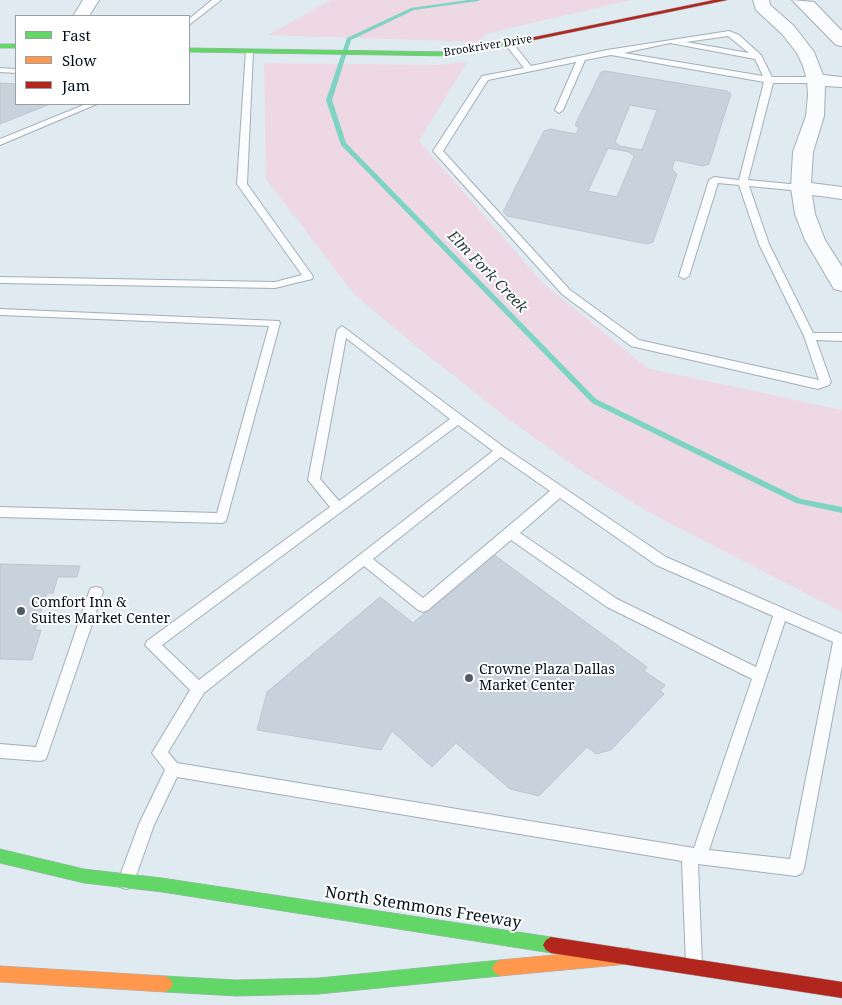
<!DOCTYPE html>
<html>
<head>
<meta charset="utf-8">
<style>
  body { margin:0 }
  #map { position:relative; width:842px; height:1005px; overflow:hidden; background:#e0ebf1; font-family:"Noto Serif",serif }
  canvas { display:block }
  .legend { position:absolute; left:15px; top:15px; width:175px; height:90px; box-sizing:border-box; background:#fff; border:1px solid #999fa3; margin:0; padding:6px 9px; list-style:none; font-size:15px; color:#000f1a }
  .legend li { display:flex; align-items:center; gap:10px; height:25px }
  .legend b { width:25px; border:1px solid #999fa3 }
</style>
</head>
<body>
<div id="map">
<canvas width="842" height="1005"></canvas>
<ul class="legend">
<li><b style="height:6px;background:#63d668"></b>Fast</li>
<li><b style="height:6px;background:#ff974d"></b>Slow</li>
<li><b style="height:6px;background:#b3261e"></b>Jam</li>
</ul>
</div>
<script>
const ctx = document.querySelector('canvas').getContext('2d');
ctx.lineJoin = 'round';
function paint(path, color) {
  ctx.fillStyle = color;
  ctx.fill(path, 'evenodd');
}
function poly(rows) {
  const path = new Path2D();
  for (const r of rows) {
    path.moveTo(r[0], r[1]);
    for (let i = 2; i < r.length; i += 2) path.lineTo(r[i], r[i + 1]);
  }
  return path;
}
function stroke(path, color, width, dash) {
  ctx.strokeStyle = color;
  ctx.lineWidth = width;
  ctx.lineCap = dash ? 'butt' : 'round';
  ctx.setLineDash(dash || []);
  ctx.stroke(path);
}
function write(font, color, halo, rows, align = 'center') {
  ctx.font = font + ' "Noto Serif",serif';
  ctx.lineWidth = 4;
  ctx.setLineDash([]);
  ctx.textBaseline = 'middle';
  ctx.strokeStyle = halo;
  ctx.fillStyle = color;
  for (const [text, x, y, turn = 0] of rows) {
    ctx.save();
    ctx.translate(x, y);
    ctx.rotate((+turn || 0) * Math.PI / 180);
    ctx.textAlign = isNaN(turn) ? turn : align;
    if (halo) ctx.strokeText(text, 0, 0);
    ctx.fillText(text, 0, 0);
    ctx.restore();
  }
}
const green = poly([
  [331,0,631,0,485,34,480,42,268,35],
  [467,62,419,141,542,282,647,368,842,410,842,612,652,514,586,474,515,424,417,347,354,294,266,179,264,63,437,65]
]);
const stream = poly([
  [468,0,480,0,478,1,414,10,351,40,332,100,346,143,596,399,801,499,842,507,842,513,796,503,592,403,341,145,326,100,347,38,411,8,468,0]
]);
const building = poly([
  [605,71,727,91,731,94,709,164,703,166,675,160,672,169,677,174,653,242,647,244,507,216,503,212,544,131,550,129,576,134,579,128,575,125,601,72,605,71],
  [630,105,657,110,642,150,620,146,615,142,630,105],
  [608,148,629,152,634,156,617,197,588,191,608,148],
  [0,83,16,84,16,104,50,104,0,124,0,83],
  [493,554,647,667,644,671,665,685,660,691,664,694,611,750,596,754,587,747,539,796,510,789,456,743,432,767,392,731,381,750,257,730,267,692,380,597,413,623,493,554],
  [0,564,80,566,77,577,58,577,53,593,47,593,35,630,41,630,32,660,0,659,0,564]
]);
const lane = poly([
  [212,0,221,0,189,25,189,19,212,0],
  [729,31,739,35,761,55,772,77,816,77,820,80,816,83,773,83,748,180,801,185,806,188,801,191,749,186,769,244,813,333,842,333,842,341,816,340,831,382,829,385,818,389,631,346,562,294,433,151,482,76,524,68,505,44,506,42,512,42,531,66,607,50,729,31],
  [728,36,749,53,686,42,728,36],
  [670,43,755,59,763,76,624,53,670,43],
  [611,55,764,82,739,180,714,177,709,180,679,276,684,279,689,276,718,183,739,185,759,244,804,336,819,380,639,340,570,290,443,151,488,80,576,62,555,110,559,113,563,110,585,60,611,55],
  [246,50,253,52,247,184,312,275,313,277,312,279,275,288,0,283,0,277,275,282,302,275,237,184,246,50],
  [0,68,16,69,16,73,0,72,0,68],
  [86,104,97,104,0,145,0,139,86,104],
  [0,309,279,321,280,323,226,521,222,523,0,517,0,507,217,513,269,326,0,315,0,309],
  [342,326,505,448,666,557,842,634,842,666,804,868,802,873,796,876,698,864,702,965,700,971,694,973,688,971,686,965,682,861,177,777,154,825,132,887,126,889,120,887,118,881,139,824,165,770,152,753,190,690,145,645,147,641,330,507,308,480,337,330,342,326],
  [346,338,450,419,339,501,320,479,346,338],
  [458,425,493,451,199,680,162,645,458,425],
  [501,457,550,491,423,598,373,559,501,457],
  [560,498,656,565,773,616,756,667,617,599,520,533,560,498],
  [511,540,607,607,752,679,694,848,177,763,168,752,204,693,364,566,418,610,423,612,428,610,511,540],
  [785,621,833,642,790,859,709,850,785,621],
  [96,587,101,588,103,592,46,759,41,761,0,758,0,744,36,747,89,592,91,588,96,587]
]);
const street = poly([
  [83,0,99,0,89,16,73,16,83,0],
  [753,0,769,0,770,5,794,26,814,52,823,75,842,77,842,87,825,86,824,116,813,152,811,183,842,187,842,199,812,195,815,214,825,240,842,267,842,291,834,289,831,284,805,240,795,214,791,188,793,152,806,116,808,95,807,80,803,66,797,53,782,34,756,10,753,0],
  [792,0,814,2,842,31,842,46,836,45,792,0]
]);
const fast = poly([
  [529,37,533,39,532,41,452,56,189,52,189,48,452,52,529,37],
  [0,44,16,44,16,48,0,48,0,44],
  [0,849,84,869,162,878,551,937,556,940,559,945,556,950,551,953,162,892,84,883,0,863,0,849],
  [500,960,505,963,508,968,505,973,500,976,319,994,236,996,165,992,160,989,157,984,160,979,165,976,236,980,319,978,500,960]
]);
const slow = poly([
  [628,948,633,951,636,956,633,961,628,964,500,976,495,973,492,968,495,963,500,960,628,948],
  [0,966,165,976,170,979,173,984,170,989,165,992,0,982,0,966]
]);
const jam = poly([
  [714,0,727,0,529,41,525,39,714,0],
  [551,937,842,982,842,998,551,953,546,950,543,945,546,940,551,937]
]);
const markers = [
  [21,611,5,"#4e5c65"],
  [469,678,5,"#4e5c65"]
];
const farStreetnames = [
  ["Brookriver Drive",488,46,-9]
];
const poiNames = [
  ["Comfort Inn &",31,603],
  ["Suites Market Center",31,619],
  ["Crowne Plaza Dallas",479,670],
  ["Market Center",479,686]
];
const waterNames = [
  ["Elm Fork Creek",487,272,46]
];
const nearStreetnames = [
  ["North Stemmons Freeway",423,908,9]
];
paint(green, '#eed8e3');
paint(stream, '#7dd4c4');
paint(building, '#c7d2dd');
stroke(building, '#bbc6d1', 1);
stroke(lane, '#a1afb8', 2);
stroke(street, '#a1afb8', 2);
stroke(fast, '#a1afb8', 1);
stroke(slow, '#a1afb8', 1);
stroke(jam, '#a1afb8', 1);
paint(lane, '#fafcfd');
paint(street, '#fafcfd');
paint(fast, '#63d668');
paint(slow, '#ff974d');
paint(jam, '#b3261e');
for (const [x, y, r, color] of markers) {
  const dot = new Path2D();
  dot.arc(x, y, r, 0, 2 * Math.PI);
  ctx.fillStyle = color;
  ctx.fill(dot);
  stroke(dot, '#fff', 2);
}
write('11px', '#000f1a', '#fff', farStreetnames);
write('14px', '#000f1a', '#fff', poiNames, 'left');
write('italic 15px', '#26403a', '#fff', waterNames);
write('16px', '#000f1a', '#fff', nearStreetnames);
</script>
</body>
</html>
